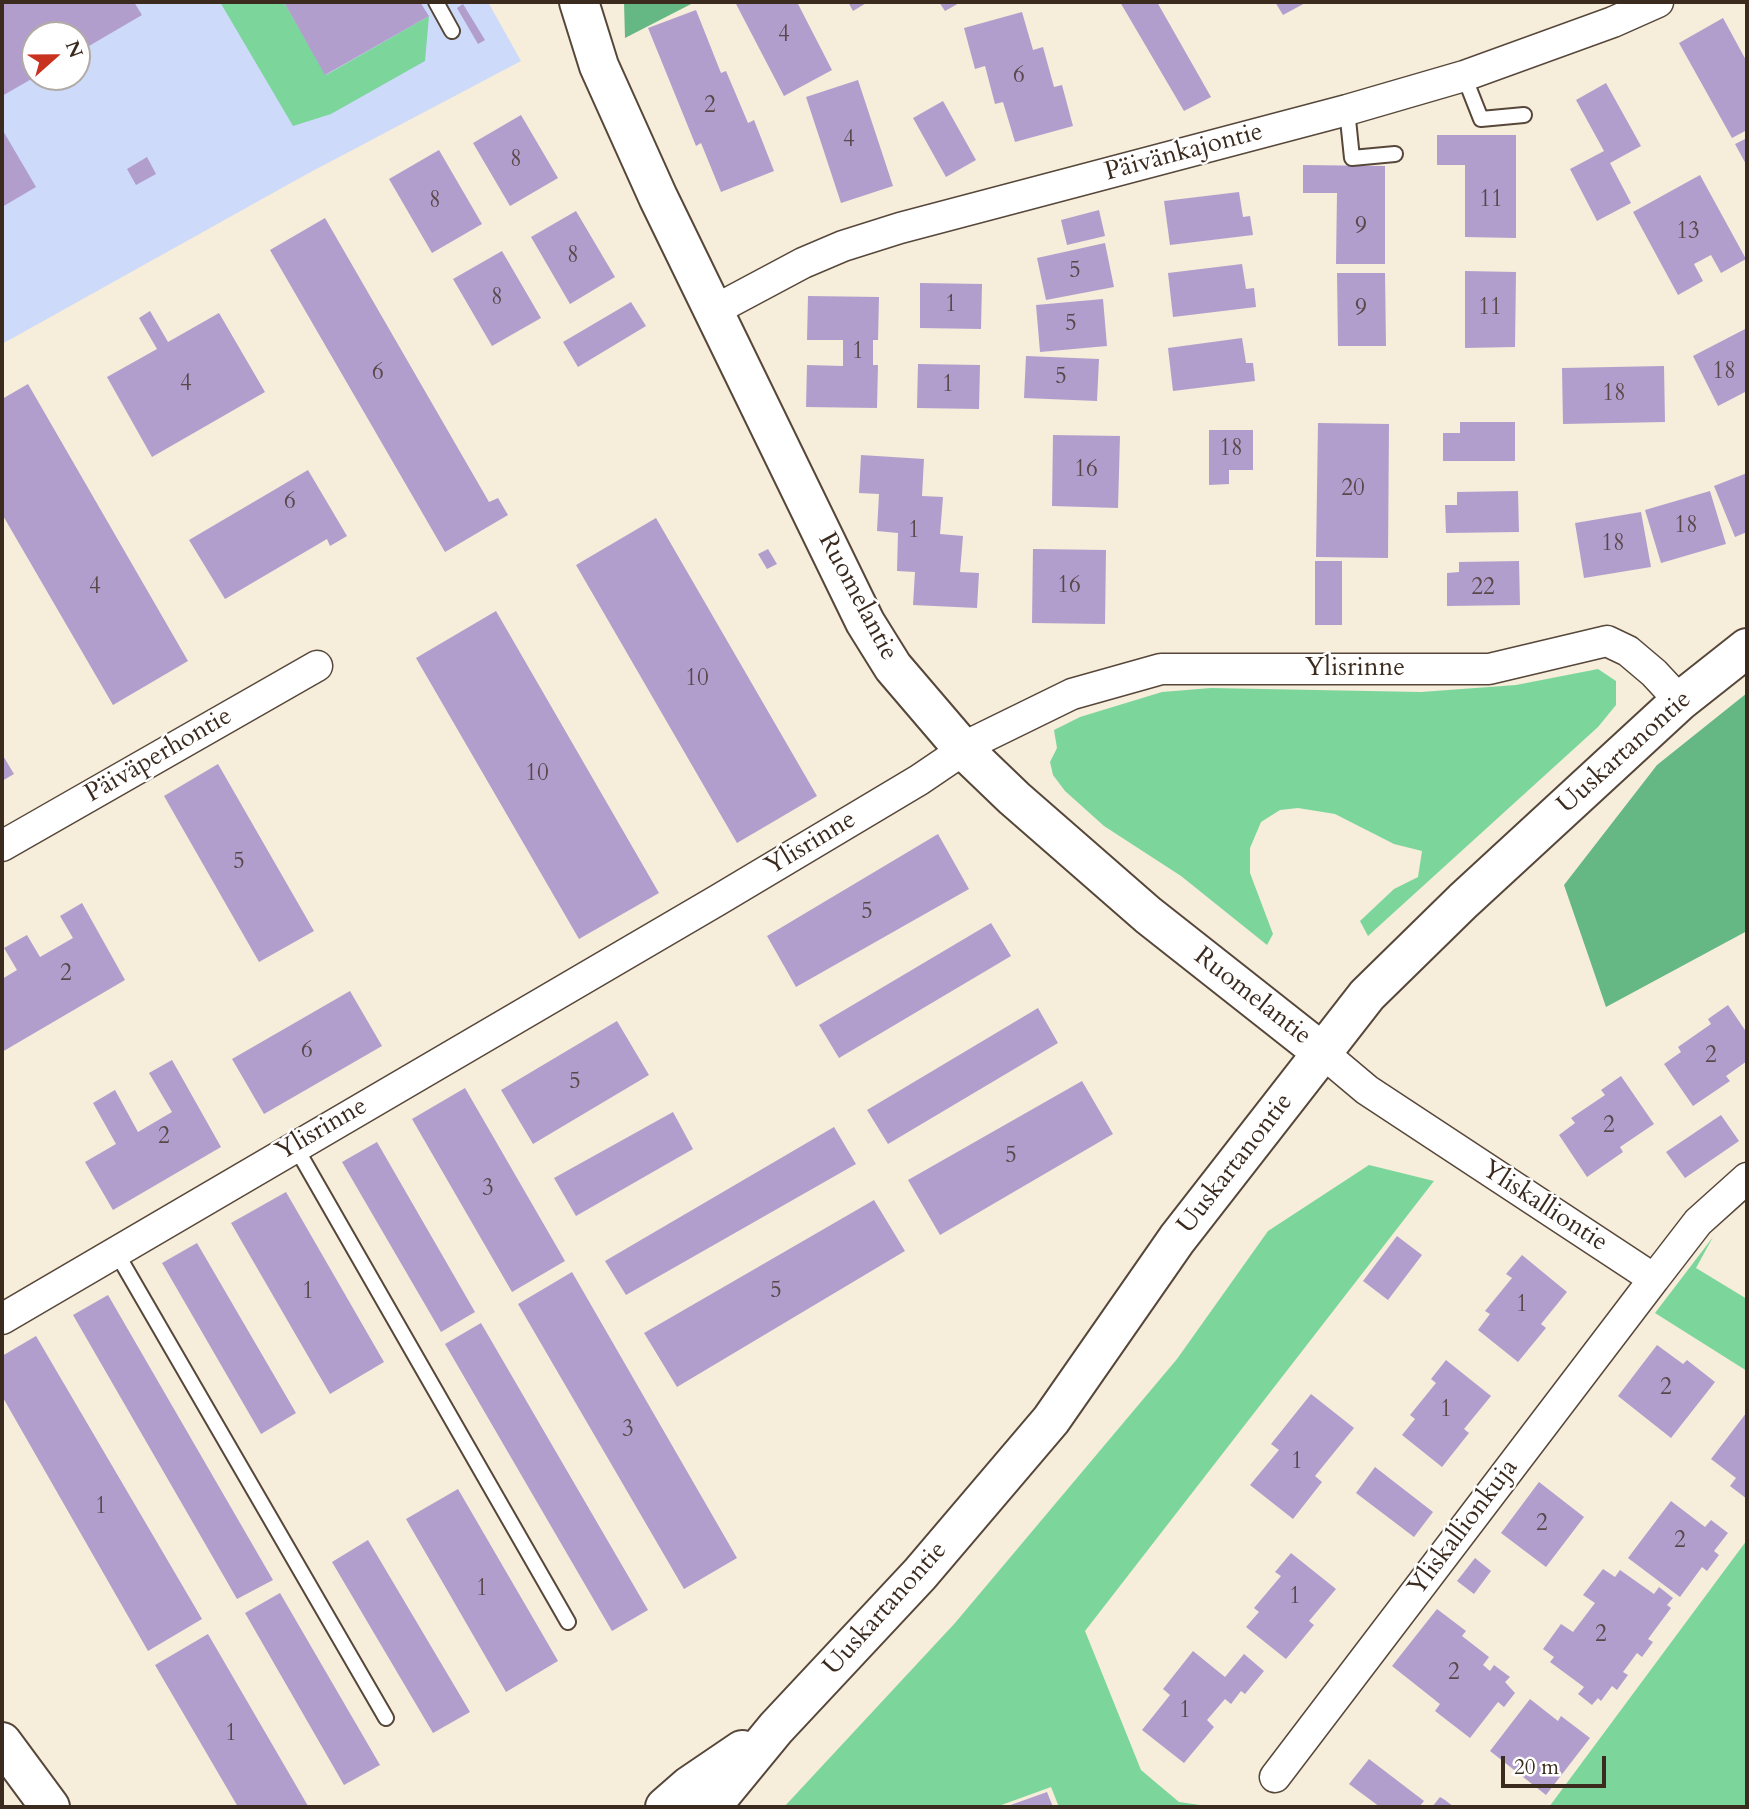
<!DOCTYPE html>
<html>
<head>
<meta charset="utf-8">
<style>
  body { margin:0 }
  #map { position:relative; width:1749px; height:1809px; overflow:hidden; background:#f6edda; font-family:Cardo,serif }
  canvas { display:block }
  .frame { position:absolute; inset:0; border:4px solid #3b2a1e; pointer-events:none }
  .north { position:absolute; left:21px; top:21px; width:70px; height:70px; box-sizing:border-box; background:#fff; border:2px solid #b1aaa5; border-radius:50%; rotate:69deg; font-size:19px; font-weight:700; line-height:28px; text-align:center; color:#3b2a1e }
  .north::after { content:''; display:block; margin:auto; width:24px; height:32px; background:#c8321e; clip-path:polygon(50% 0,100% 100%,50% 72%,0 100%) }
  .scale { position:absolute; left:1501px; top:1756px; width:105px; height:32px; box-sizing:border-box; border:4px solid #3b2a1e; border-top:0; padding-left:9px; font-size:21px; line-height:24px; white-space:nowrap; color:#3b2a1e; -webkit-text-stroke:5px #fff; paint-order:stroke }
</style>
</head>
<body>
<div id="map">
<canvas width="1749" height="1809"></canvas>
<div class="frame"></div>
<div class="north">N</div>
<div class="scale">20 m</div>
</div>
<script>
const ctx = document.querySelector('canvas').getContext('2d');
ctx.lineJoin = 'round';
function paint(path, color) {
  ctx.fillStyle = color;
  ctx.fill(path, 'evenodd');
}
function poly(rows) {
  const path = new Path2D();
  for (const r of rows) {
    path.moveTo(r[0], r[1]);
    for (let i = 2; i < r.length; i += 2) path.lineTo(r[i], r[i + 1]);
  }
  return path;
}
function stroke(path, color, width, dash) {
  ctx.strokeStyle = color;
  ctx.lineWidth = width;
  ctx.lineCap = dash ? 'butt' : 'round';
  ctx.setLineDash(dash || []);
  ctx.stroke(path);
}
function write(font, color, halo, rows, align = 'center') {
  ctx.font = font + ' Cardo,serif';
  ctx.lineWidth = 5;
  ctx.setLineDash([]);
  ctx.textBaseline = 'middle';
  ctx.strokeStyle = halo;
  ctx.fillStyle = color;
  for (const [text, x, y, turn = 0] of rows) {
    ctx.save();
    ctx.translate(x, y);
    ctx.rotate((+turn || 0) * Math.PI / 180);
    ctx.textAlign = isNaN(turn) ? turn : align;
    if (halo) ctx.strokeText(text, 0, 0);
    ctx.fillText(text, 0, 0);
    ctx.restore();
  }
}
const built = poly([
  [2,2,488,2,521,61,307,174,2,344],
  [35,35,77,35,77,77,35,77]
]);
const green = poly([
  [220,2,284,2,326,75,429,16,425,61,331,114,293,126],
  [1598,669,1616,681,1616,705,1598,727,1368,936,1360,921,1394,889,1418,877,1422,851,1394,844,1335,814,1298,808,1280,810,1261,822,1250,848,1250,873,1273,934,1267,945,1181,876,1104,826,1065,791,1053,775,1050,762,1057,748,1054,730,1080,717,1162,692,1211,688,1421,692,1516,685],
  [1369,1165,1434,1181,1085,1631,1141,1770,1179,1802,1214,1807,1059,1807,1051,1787,996,1807,784,1807,955,1623,1177,1359,1268,1231],
  [1713,1237,1696,1268,1747,1299,1747,1371,1655,1313],
  [1747,1540,1747,1807,1549,1807]
]);
const forest = poly([
  [624,2,695,2,625,38],
  [1747,693,1747,931,1606,1007,1564,885,1657,765]
]);
const building = poly([
  [2,2,134,2,142,15,77,53,77,35,35,35,35,77,2,96],
  [284,2,420,2,429,16,325,75],
  [735,2,797,2,832,70,784,96],
  [848,2,868,2,853,11],
  [939,2,961,2,945,11],
  [1120,2,1157,2,1211,97,1184,111],
  [1275,2,1307,2,1283,15],
  [463,4,485,40,478,44,457,8],
  [696,10,721,73,726,71,748,123,754,120,774,171,721,192,701,143,696,146,648,28],
  [1022,12,1033,50,1043,47,1054,87,1062,85,1073,126,1015,142,1003,102,995,104,985,66,975,69,964,28],
  [1723,18,1747,62,1747,130,1732,138,1679,43],
  [858,80,893,186,841,203,806,97],
  [1606,83,1641,146,1610,163,1631,203,1597,221,1570,169,1604,151,1576,100],
  [943,101,976,160,946,177,913,118],
  [521,115,558,178,510,206,473,143],
  [2,129,36,187,2,207],
  [1437,135,1516,135,1516,238,1465,237,1465,165,1437,165],
  [1747,138,1747,166,1735,144],
  [439,150,482,224,432,253,389,179],
  [147,157,156,174,136,185,127,169],
  [1303,165,1385,166,1385,264,1336,264,1337,193,1303,193],
  [1700,175,1746,259,1721,273,1711,255,1694,264,1703,281,1678,295,1633,212],
  [1239,192,1243,217,1250,216,1253,235,1170,245,1164,201],
  [1099,210,1105,236,1067,245,1061,220],
  [576,211,615,277,570,304,531,237],
  [325,218,489,502,498,498,508,515,445,552,270,250],
  [1105,243,1114,287,1046,300,1037,258],
  [502,251,541,318,492,346,453,279],
  [1242,264,1246,289,1254,288,1256,307,1173,317,1168,273],
  [1465,271,1516,272,1515,347,1465,348],
  [1337,273,1385,273,1386,346,1338,346],
  [920,283,982,284,981,329,920,328],
  [808,296,879,297,878,340,873,340,873,365,878,365,877,408,806,407,807,365,843,366,843,340,807,340],
  [1103,299,1107,346,1040,352,1036,305],
  [631,302,646,326,578,367,563,342],
  [150,311,168,342,219,313,265,392,152,457,107,377,157,349,139,318],
  [1747,328,1747,391,1718,406,1693,356],
  [1242,338,1246,363,1253,363,1255,381,1173,391,1168,348],
  [1026,356,1099,359,1097,401,1024,398],
  [918,364,980,365,979,409,917,408],
  [1664,366,1665,422,1563,424,1562,368],
  [28,384,188,661,113,705,2,514,2,399],
  [1460,422,1515,422,1515,461,1443,461,1443,433,1460,433],
  [1318,423,1389,424,1388,558,1316,557],
  [1209,430,1253,430,1253,470,1229,470,1229,484,1209,485],
  [1053,435,1120,436,1118,508,1052,506],
  [861,455,924,459,922,496,943,497,940,534,963,536,960,572,979,573,977,608,913,605,915,572,897,571,898,533,877,531,879,494,859,493],
  [308,470,347,536,330,546,327,539,225,599,189,540],
  [1747,473,1747,532,1735,537,1714,486],
  [1518,491,1519,532,1446,533,1445,505,1457,505,1457,492],
  [1710,491,1726,544,1661,563,1645,510],
  [1641,512,1651,567,1584,578,1575,523],
  [656,518,817,796,737,843,576,565],
  [768,549,777,564,767,569,758,554],
  [1033,549,1106,550,1105,624,1032,623],
  [1315,561,1342,561,1342,625,1315,625],
  [1519,561,1520,605,1447,606,1447,573,1459,572,1459,562],
  [496,611,659,893,579,939,416,658],
  [2,754,14,774,2,781],
  [218,764,314,931,259,962,164,796],
  [938,834,969,889,796,987,767,936],
  [82,903,125,980,2,1052,2,979,17,970,4,948,27,935,40,957,73,938,60,916],
  [991,923,1011,956,839,1058,819,1025],
  [350,991,382,1046,264,1114,232,1059],
  [1728,1005,1747,1033,1747,1061,1726,1076,1730,1081,1693,1106,1664,1064,1681,1052,1678,1047,1711,1024,1708,1019],
  [1038,1008,1058,1043,888,1144,867,1110],
  [617,1021,649,1075,533,1144,501,1090],
  [172,1060,221,1147,113,1210,85,1162,116,1144,93,1103,115,1090,138,1132,172,1112,149,1073],
  [1621,1076,1654,1124,1620,1147,1623,1152,1587,1177,1559,1135,1575,1123,1571,1118,1605,1095,1601,1090],
  [1082,1081,1113,1134,940,1235,908,1180],
  [465,1088,565,1261,512,1292,412,1119],
  [673,1112,693,1149,576,1216,554,1178],
  [1721,1115,1739,1141,1685,1178,1666,1152],
  [834,1127,856,1164,626,1295,605,1261],
  [377,1142,475,1312,441,1332,342,1162],
  [286,1192,384,1362,330,1394,231,1223],
  [874,1200,905,1251,677,1387,644,1333],
  [1397,1236,1422,1255,1388,1300,1363,1281],
  [197,1243,296,1413,261,1434,162,1263],
  [1522,1255,1567,1292,1541,1324,1546,1328,1518,1362,1478,1330,1490,1314,1485,1311,1512,1278,1506,1274],
  [572,1272,737,1558,684,1589,518,1304],
  [108,1295,273,1580,237,1599,73,1315],
  [481,1323,648,1610,612,1631,445,1344],
  [36,1336,202,1619,148,1651,2,1396,2,1356],
  [1657,1345,1683,1364,1687,1360,1715,1382,1671,1438,1618,1396],
  [1446,1360,1491,1396,1464,1429,1469,1433,1442,1467,1402,1435,1415,1419,1410,1415,1436,1383,1431,1379],
  [1311,1394,1354,1428,1315,1476,1322,1482,1293,1519,1250,1485,1279,1450,1271,1444],
  [1747,1412,1747,1499,1730,1486,1736,1478,1711,1459],
  [1375,1467,1433,1512,1414,1537,1356,1493],
  [1539,1482,1584,1517,1546,1567,1501,1533],
  [458,1489,558,1661,506,1692,406,1519],
  [1671,1501,1705,1527,1711,1520,1728,1533,1714,1551,1719,1555,1707,1571,1702,1567,1680,1597,1628,1558],
  [368,1540,470,1712,433,1733,332,1562],
  [1291,1553,1336,1589,1309,1621,1314,1625,1286,1659,1246,1627,1259,1612,1254,1608,1281,1576,1275,1572],
  [1475,1558,1491,1571,1474,1594,1457,1581],
  [1603,1569,1615,1577,1620,1570,1654,1594,1659,1587,1673,1598,1667,1605,1671,1608,1648,1639,1653,1642,1642,1657,1637,1653,1623,1672,1628,1675,1617,1690,1612,1686,1601,1701,1598,1698,1592,1705,1578,1694,1584,1687,1550,1662,1554,1657,1543,1649,1561,1624,1573,1632,1595,1603,1583,1595],
  [280,1593,380,1765,344,1785,245,1613],
  [1437,1609,1466,1631,1462,1636,1489,1657,1483,1665,1490,1671,1494,1665,1510,1677,1505,1682,1515,1693,1504,1707,1498,1702,1470,1738,1435,1711,1440,1704,1392,1666],
  [208,1634,308,1806,305,1807,238,1807,155,1665],
  [1193,1651,1225,1677,1244,1654,1264,1671,1245,1694,1241,1691,1231,1704,1225,1699,1207,1720,1214,1727,1184,1763,1142,1730,1170,1695,1163,1689],
  [1530,1699,1558,1721,1561,1716,1590,1738,1546,1795,1490,1751],
  [1369,1759,1424,1801,1419,1807,1380,1807,1349,1784],
  [1047,1792,1053,1807,1005,1807],
  [1440,1797,1445,1800,1454,1807,1432,1807]
]);
const lane = poly([
  [436,2,452,31],
  [1464,76,1481,119,1524,115],
  [1347,110,1352,158,1395,154],
  [295,1146,568,1622],
  [116,1252,386,1718]
]);
const street = poly([
  [713,311,803,263,843,246,900,228,1347,110,1464,76,1613,22,1658,2],
  [2,846,317,666],
  [1323,1053,1367,1090,1654,1279,1698,1222,1747,1178],
  [2,1319,718,900,919,780,978,740,1072,694,1161,669,1489,669,1607,641,1628,651,1654,673,1680,701],
  [1275,1777,1654,1279]
]);
const secondary = poly([
  [579,2,599,66,658,197,865,622,893,667,964,750,1014,798,1148,915,1323,1053],
  [2,1742,50,1807],
  [665,1807,689,1786,742,1750],
  [711,1807,776,1728,920,1574,1051,1420,1177,1239,1367,995,1463,901,1680,701,1747,648]
]);
const numberNames = [
  ["4",784,36],
  ["6",1019,77],
  ["2",710,107],
  ["4",849,141],
  ["8",516,161],
  ["11",1491,201],
  ["8",435,202],
  ["9",1361,228],
  ["13",1688,233],
  ["8",573,257],
  ["5",1075,272],
  ["8",497,299],
  ["1",951,306],
  ["11",1490,309],
  ["9",1361,310],
  ["5",1071,325],
  ["1",858,353],
  ["18",1724,373],
  ["6",378,374],
  ["5",1061,378],
  ["4",186,385],
  ["1",948,386],
  ["18",1614,395],
  ["18",1231,450],
  ["16",1086,471],
  ["20",1353,490],
  ["6",290,503],
  ["18",1686,527],
  ["1",914,532],
  ["18",1613,545],
  ["16",1069,587],
  ["4",95,588],
  ["22",1483,589],
  ["10",697,680],
  ["10",537,775],
  ["5",239,863],
  ["5",867,913],
  ["2",66,975],
  ["6",307,1052],
  ["2",1711,1057],
  ["5",575,1083],
  ["2",1609,1127],
  ["2",164,1138],
  ["5",1011,1157],
  ["3",488,1190],
  ["5",776,1292],
  ["1",308,1293],
  ["1",1522,1306],
  ["2",1666,1389],
  ["1",1446,1411],
  ["3",628,1431],
  ["1",1297,1463],
  ["1",101,1508],
  ["2",1542,1525],
  ["2",1680,1542],
  ["1",482,1590],
  ["1",1295,1598],
  ["2",1601,1636],
  ["2",1454,1674],
  ["1",1185,1712],
  ["1",231,1735]
];
const streetNames = [
  ["Päivänkajontie",1184,153,-15],
  ["Ruomelantie",857,597,62],
  ["Ylisrinne",1355,669],
  ["Uuskartanontie",1625,753,-42],
  ["Päiväperhontie",159,756,-30],
  ["Ylisrinne",811,844,-31],
  ["Ruomelantie",1252,997,38],
  ["Ylisrinne",322,1130,-30],
  ["Uuskartanontie",1236,1164,-52],
  ["Yliskalliontie",1544,1207,33],
  ["Yliskallionkuja",1464,1528,-53],
  ["Uuskartanontie",886,1609,-48]
];
paint(built, '#cedafa');
paint(green, '#7cd69c');
paint(forest, '#65b784');
paint(building, '#b29ecd');
stroke(lane, '#57473a', 18);
stroke(street, '#57473a', 33);
stroke(secondary, '#57473a', 42);
stroke(lane, '#fff', 14);
stroke(street, '#fff', 30);
stroke(secondary, '#fff', 38);
write('23px', '#59474a', null, numberNames);
write('26px', '#3b2a1e', '#fff', streetNames);
</script>
</body>
</html>
